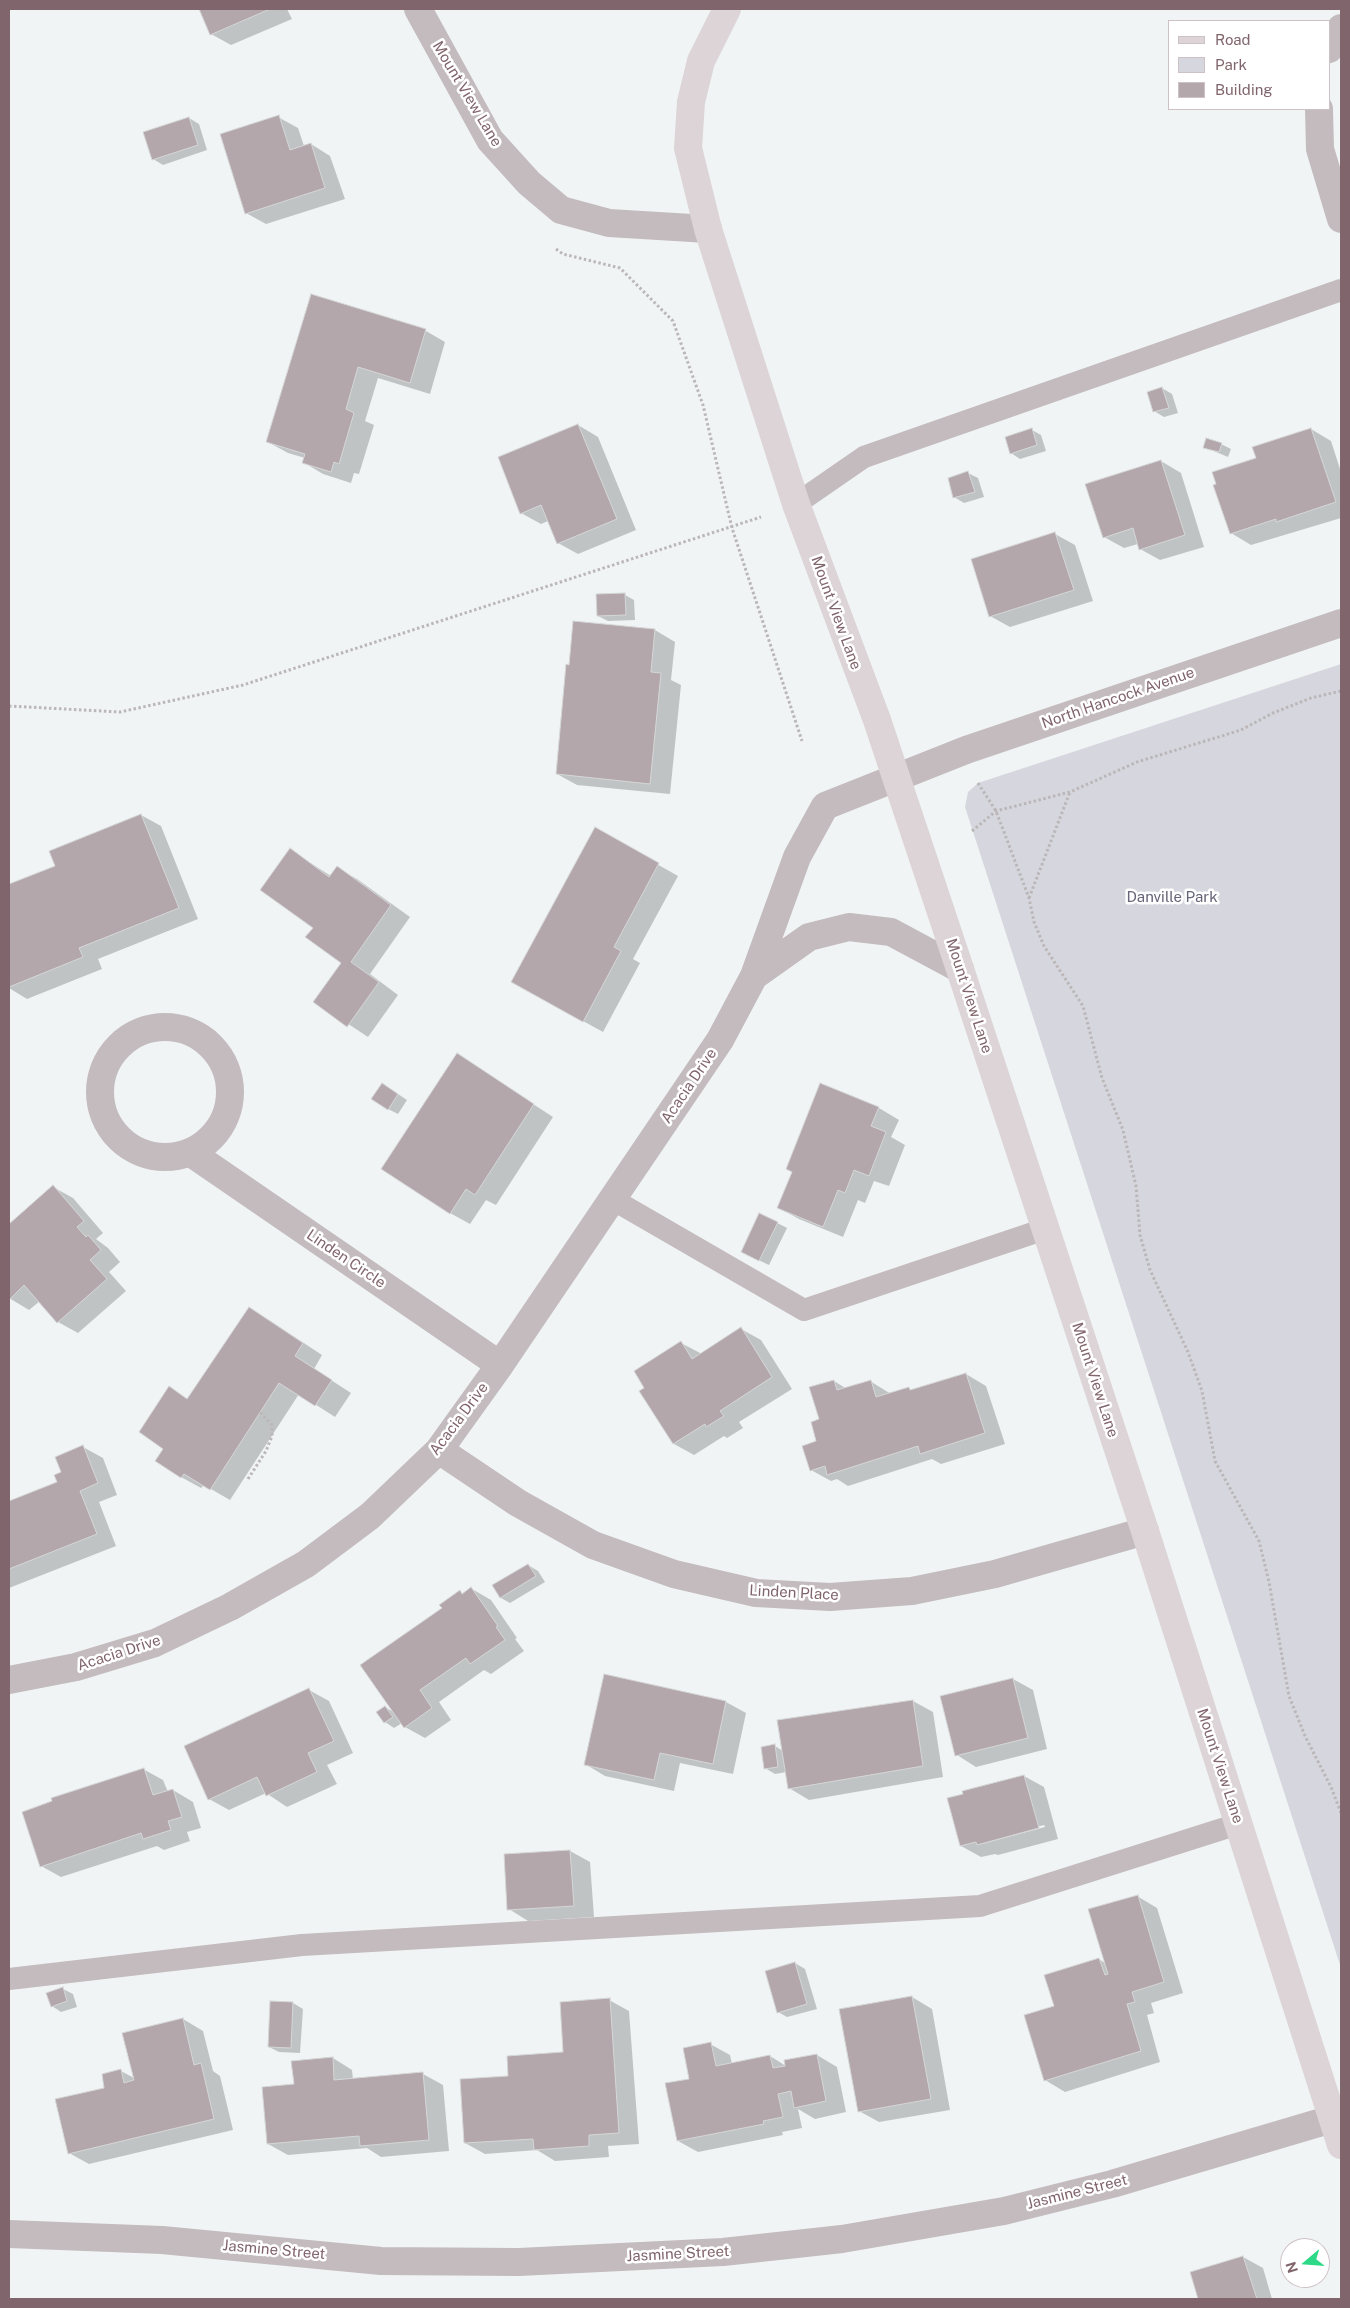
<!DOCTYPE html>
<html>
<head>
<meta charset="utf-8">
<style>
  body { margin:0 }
  #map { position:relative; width:1350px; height:2308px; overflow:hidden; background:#f1f4f5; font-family:"Public Sans",sans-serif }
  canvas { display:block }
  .frame { position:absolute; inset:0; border:10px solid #81656d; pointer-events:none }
  .legend { position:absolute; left:1168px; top:20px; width:162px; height:90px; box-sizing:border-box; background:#fff; border:1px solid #cdc1c5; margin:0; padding:6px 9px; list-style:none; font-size:15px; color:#81656d }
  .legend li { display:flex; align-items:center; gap:10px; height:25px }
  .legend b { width:25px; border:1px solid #cdc1c5 }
  .north { position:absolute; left:1280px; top:2238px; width:50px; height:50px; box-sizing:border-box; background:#fff; border:1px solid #cdc1c5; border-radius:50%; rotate:252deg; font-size:14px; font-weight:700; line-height:20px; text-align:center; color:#81656d }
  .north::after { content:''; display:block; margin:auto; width:18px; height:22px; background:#2dd986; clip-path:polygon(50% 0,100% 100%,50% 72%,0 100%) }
</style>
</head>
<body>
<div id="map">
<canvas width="1350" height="2308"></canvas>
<div class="frame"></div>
<ul class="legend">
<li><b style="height:6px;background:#dcd4d6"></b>Road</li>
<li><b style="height:14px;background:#d6d7de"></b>Park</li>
<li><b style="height:14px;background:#b4a7ab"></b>Building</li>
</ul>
<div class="north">N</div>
</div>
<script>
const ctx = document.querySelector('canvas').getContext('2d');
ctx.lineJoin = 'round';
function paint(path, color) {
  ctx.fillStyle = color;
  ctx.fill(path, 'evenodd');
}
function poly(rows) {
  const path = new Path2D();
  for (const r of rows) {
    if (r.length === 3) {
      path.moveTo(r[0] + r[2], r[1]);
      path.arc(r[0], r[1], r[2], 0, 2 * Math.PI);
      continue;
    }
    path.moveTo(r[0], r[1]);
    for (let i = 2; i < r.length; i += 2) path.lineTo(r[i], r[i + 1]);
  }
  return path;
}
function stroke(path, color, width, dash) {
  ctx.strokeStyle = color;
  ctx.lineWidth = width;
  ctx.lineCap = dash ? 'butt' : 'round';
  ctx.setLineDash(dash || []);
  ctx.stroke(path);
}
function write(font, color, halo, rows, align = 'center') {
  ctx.font = font + ' "Public Sans",sans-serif';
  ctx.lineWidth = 5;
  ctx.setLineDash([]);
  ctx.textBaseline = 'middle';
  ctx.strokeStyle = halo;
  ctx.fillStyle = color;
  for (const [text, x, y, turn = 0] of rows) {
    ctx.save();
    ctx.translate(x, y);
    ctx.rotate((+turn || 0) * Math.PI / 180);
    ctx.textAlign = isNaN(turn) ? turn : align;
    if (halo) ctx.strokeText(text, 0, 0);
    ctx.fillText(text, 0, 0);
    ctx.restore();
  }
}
const green = poly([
  [1341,664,1341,1968,965,807,968,792,978,783]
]);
const shadow = poly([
  [201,9,287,9,292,19,231,45,211,34],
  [278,117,298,128,304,146,311,144,330,156,345,199,266,224,246,213],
  [189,118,199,124,207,150,163,165,153,159],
  [312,296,426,331,445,342,430,394,378,378,365,421,374,425,359,474,354,473,351,483,323,474,303,462,305,458,288,453,268,442],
  [1162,388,1172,394,1178,413,1164,417,1154,411],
  [578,425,598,437,636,530,578,554,558,543,548,521,541,524,521,513],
  [1311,429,1331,441,1341,472,1341,518,1251,545,1231,533,1257,459],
  [1032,430,1041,435,1046,451,1020,459,1011,453],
  [1221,444,1231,449,1228,457,1204,447],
  [1161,461,1181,473,1204,547,1160,560,1140,549,1138,544,1124,548,1104,537],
  [968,473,978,478,984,497,964,503,954,497],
  [1055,534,1075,545,1093,601,1010,627,990,616],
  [625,595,634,600,635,620,608,621,598,616],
  [655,630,675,642,671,680,681,685,670,794,577,785,557,774],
  [141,815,161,826,198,919,98,959,102,969,27,999,9,988,9,885,57,866],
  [595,829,678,876,633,959,640,963,603,1032,532,993],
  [290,850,331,876,337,868,357,879,410,917,370,974,398,995,368,1037,315,1002,343,963,314,927],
  [458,1055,553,1117,496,1205,486,1200,470,1224,450,1213],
  [821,1085,879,1108,899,1120,891,1137,905,1145,889,1186,874,1181,865,1203,858,1200,843,1237,799,1219,779,1208,794,1172],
  [392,1090,407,1100,398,1114,388,1109],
  [53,1187,73,1198,103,1233,96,1239,108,1248,120,1262,109,1272,126,1291,78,1333,58,1322,40,1301,29,1310,9,1298,9,1226],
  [760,1214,787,1228,769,1265,752,1257],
  [269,1320,322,1355,314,1369,351,1393,335,1417,299,1394,230,1500,204,1485,201,1488,181,1477,165,1448,169,1388,188,1399],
  [741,1329,761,1340,792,1389,739,1422,743,1428,727,1438,724,1436,694,1455,674,1444,641,1391,646,1388,681,1343,702,1354],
  [966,1374,986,1386,1005,1444,941,1464,932,1459,848,1486,837,1479,831,1481,811,1470,821,1420,834,1381,847,1389,870,1381,891,1394,909,1388,913,1391],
  [83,1447,103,1458,117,1495,99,1502,116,1546,9,1588,9,1502,58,1483,63,1473],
  [528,1565,538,1571,545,1582,510,1603,501,1598,494,1586],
  [472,1589,491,1600,517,1638,515,1639,524,1651,491,1674,484,1670,439,1702,451,1720,425,1738,405,1727,402,1723,394,1728,385,1722,385,1707,395,1713,443,1608,460,1592,464,1594],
  [1013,1679,1033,1690,1047,1749,976,1767,957,1755],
  [309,1690,329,1701,353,1753,327,1765,337,1784,287,1807,266,1793,229,1810,209,1799],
  [913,1701,933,1712,943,1777,809,1800,789,1788,787,1772,775,1774,765,1768,775,1746,783,1751],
  [726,1702,746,1713,733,1774,680,1763,674,1791,605,1776,585,1764],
  [143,1769,163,1780,168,1792,173,1790,193,1802,201,1828,187,1832,190,1841,164,1850,157,1846,61,1877,41,1866],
  [1024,1776,1044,1787,1058,1839,998,1855,995,1854,981,1857,961,1846],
  [1044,1825,1045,1827,978,1845,976,1843],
  [570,1851,590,1862,594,1917,528,1921,509,1909],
  [1137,1896,1157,1908,1183,1993,1151,2003,1154,2013,1147,2015,1160,2062,1065,2092,1045,2080,1056,2007,1099,1959,1106,1964],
  [795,1963,805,1969,817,2009,787,2017,778,2012],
  [63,1989,73,1994,77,2007,61,2012,52,2006],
  [912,1997,932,2009,950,2110,879,2122,859,2111],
  [609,2000,629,2011,639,2144,608,2146,609,2157,555,2161,537,2150,485,2154,465,2143,509,2077,565,2053],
  [293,2003,303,2009,300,2053,279,2052,269,2047],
  [183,2019,203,2031,213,2071,220,2076,233,2130,89,2164,69,2153,106,2088,121,2071,134,2078],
  [710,2044,730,2055,732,2064,770,2056,786,2066,817,2055,837,2067,846,2112,815,2119,798,2109,802,2128,782,2132,783,2135,698,2152,678,2141,690,2080],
  [333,2058,352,2070,353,2080,423,2074,443,2085,449,2151,381,2157,367,2148,288,2155,268,2144,295,2085],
  [1243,2257,1263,2268,1272,2299,1199,2299,1191,2273]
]);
const building = poly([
  [199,9,270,9,210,35,199,9],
  [279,115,290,150,311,143,325,188,245,214,220,134,279,115],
  [189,117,198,145,152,160,143,132,189,117],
  [311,294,426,329,410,383,358,367,346,409,354,413,339,464,334,462,331,472,302,463,305,454,266,442,311,294],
  [1162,387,1169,408,1153,412,1147,392,1162,387],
  [578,424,617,519,557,544,541,505,520,514,498,457,578,424],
  [1032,428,1037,445,1010,454,1005,437,1032,428],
  [1311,428,1336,502,1276,522,1276,519,1230,534,1213,485,1216,484,1212,472,1256,458,1252,447,1311,428],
  [1206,438,1222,443,1219,452,1203,448,1206,438],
  [1161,460,1185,535,1139,550,1133,528,1103,538,1085,484,1161,460],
  [968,471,975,492,953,498,948,478,968,471],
  [1055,532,1074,590,989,617,971,559,1055,532],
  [625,593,626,615,597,616,596,594,625,593],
  [573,621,655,629,651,672,661,673,650,784,556,774,566,664,569,665,573,621],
  [141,814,179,908,79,948,83,957,9,987,9,884,55,866,49,851,141,814],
  [595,827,659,863,614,947,621,951,583,1022,511,982,595,827],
  [290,848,329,877,337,866,391,905,351,962,379,982,347,1027,313,1002,341,963,305,937,313,928,260,890,290,848],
  [457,1053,534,1104,475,1195,466,1189,450,1214,381,1169,457,1053],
  [382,1083,398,1094,388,1110,371,1099,382,1083],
  [820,1083,879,1107,871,1126,886,1132,869,1176,854,1170,845,1193,838,1190,823,1227,777,1208,792,1172,786,1169,820,1083],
  [53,1185,84,1221,77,1227,86,1237,88,1235,101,1250,90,1260,107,1279,57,1323,24,1285,9,1300,9,1224,53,1185],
  [759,1213,778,1222,759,1261,741,1252,759,1213],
  [249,1307,303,1343,295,1356,332,1380,315,1406,279,1383,210,1490,184,1474,181,1478,155,1461,163,1449,139,1432,169,1386,187,1399,249,1307],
  [741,1327,772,1377,720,1411,724,1416,706,1427,705,1424,673,1444,639,1391,644,1388,634,1371,681,1341,692,1359,741,1327],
  [966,1373,985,1433,920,1454,918,1446,827,1475,825,1466,810,1471,802,1446,816,1441,811,1422,819,1419,809,1387,834,1380,837,1390,871,1380,876,1397,909,1387,910,1390,966,1373],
  [83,1445,98,1483,80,1491,97,1534,9,1569,9,1501,57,1482,54,1475,61,1472,55,1457,83,1445],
  [528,1564,536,1576,500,1598,492,1585,528,1564],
  [471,1587,498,1626,496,1627,505,1640,470,1664,466,1658,420,1690,432,1708,404,1728,360,1665,442,1608,439,1605,460,1590,462,1594,471,1587],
  [604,1674,726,1701,713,1764,660,1753,654,1780,584,1765,604,1674],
  [1013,1678,1028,1738,955,1756,940,1696,1013,1678],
  [309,1688,334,1741,308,1753,317,1772,266,1796,257,1777,208,1800,184,1746,309,1688],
  [913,1700,923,1766,788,1789,777,1720,913,1700],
  [385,1706,393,1717,384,1723,376,1712,385,1706],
  [775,1744,778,1767,764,1769,761,1747,775,1744],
  [144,1768,153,1795,173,1789,182,1817,168,1821,171,1830,143,1839,141,1833,40,1867,22,1812,52,1801,51,1798,144,1768],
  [1024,1775,1039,1828,977,1845,976,1842,960,1846,947,1798,963,1794,962,1791,1024,1775],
  [570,1850,574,1906,507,1910,504,1854,570,1850],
  [1138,1895,1164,1982,1132,1992,1135,2002,1127,2004,1141,2051,1044,2081,1024,2015,1054,2006,1044,1975,1099,1958,1105,1975,1108,1974,1088,1909,1138,1895],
  [795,1962,807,2004,777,2013,765,1971,795,1962],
  [63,1987,67,2001,51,2007,46,1993,63,1987],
  [912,1996,931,2099,858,2112,839,2009,912,1996],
  [610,1998,619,2133,589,2135,589,2146,534,2150,533,2139,464,2143,460,2079,508,2076,507,2056,563,2052,560,2002,610,1998],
  [270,2001,293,2002,291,2048,268,2047,270,2001],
  [183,2018,194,2065,201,2063,214,2119,68,2154,55,2099,104,2088,102,2074,121,2069,124,2083,134,2080,122,2033,183,2018],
  [711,2042,716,2066,770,2055,773,2068,785,2066,784,2060,817,2054,826,2101,794,2108,791,2091,778,2094,783,2117,763,2121,764,2124,677,2141,665,2083,689,2079,683,2048,711,2042],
  [333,2057,334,2080,423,2072,429,2140,360,2146,359,2136,267,2144,262,2087,294,2084,291,2061,333,2057],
  [1243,2256,1257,2299,1198,2299,1190,2272,1243,2256]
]);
const path = poly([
  [556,249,563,254,620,268,673,321,703,405,732,528,802,741],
  [9,706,120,712,243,685,761,517],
  [978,783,996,811,1029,898,1034,922,1044,946,1083,1006,1102,1078,1123,1130,1136,1186,1140,1235,1150,1270,1188,1352,1202,1391,1215,1461,1259,1541,1269,1582,1289,1696,1305,1736,1331,1787,1341,1813],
  [972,831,996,811,1070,792,1137,762,1241,730,1273,713,1311,698,1341,691],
  [1029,898,1070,792],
  [248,1479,266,1451,272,1436,272,1425,260,1412]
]);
const lane = poly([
  [796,504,864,457,1341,290],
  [612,1199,804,1310,1045,1229],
  [9,1979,302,1945,980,1906,1238,1824]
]);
const street = poly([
  [418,9,490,140,529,183,561,210,609,223,708,229],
  [1329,49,1341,28],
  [1319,109,1320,149,1341,219],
  [754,976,809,937,849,927,891,932,960,969],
  [165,1092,65],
  [191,1153,500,1365],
  [439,1450,518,1503,593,1545,674,1574,756,1593,830,1597,912,1591,995,1574,1145,1531],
  [9,1680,76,1667,155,1643,230,1607,306,1564,370,1516,439,1450,500,1365,720,1040,754,976,797,857,825,806,966,750,1341,623],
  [9,2234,162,2240,381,2261,519,2262,723,2252,842,2239,1004,2211,1112,2184,1332,2119]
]);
const secondary = poly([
  [727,9,701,61,691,102,688,148,708,229,796,504,877,720,960,969,1145,1531,1341,2145]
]);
const streetNames = [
  ["Mount View Lane",467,94,59],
  ["Mount View Lane",836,613,70],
  ["North Hancock Avenue",1118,698,-19],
  ["Mount View Lane",969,996,72],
  ["Acacia Drive",689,1086,-56],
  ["Linden Circle",346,1259,34],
  ["Mount View Lane",1095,1380,72],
  ["Acacia Drive",459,1419,-53],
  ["Linden Place",794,1593,3],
  ["Acacia Drive",119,1653,-18],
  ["Mount View Lane",1220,1766,72],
  ["Jasmine Street",1077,2192,-14],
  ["Jasmine Street",274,2250,5],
  ["Jasmine Street",678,2254,-3]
];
const parkNames = [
  ["Danville Park",1172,897]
];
paint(green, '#d6d7de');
paint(shadow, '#0003');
paint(building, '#b4a7ab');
stroke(building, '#d4d6d6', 1);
stroke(path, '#bbb6b7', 3, [2.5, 2.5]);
stroke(lane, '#c3bbbe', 22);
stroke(street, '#c3bbbe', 28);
stroke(secondary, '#dcd4d6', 28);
write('15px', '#81656d', '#fff', streetNames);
write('15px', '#666478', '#fff', parkNames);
</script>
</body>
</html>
